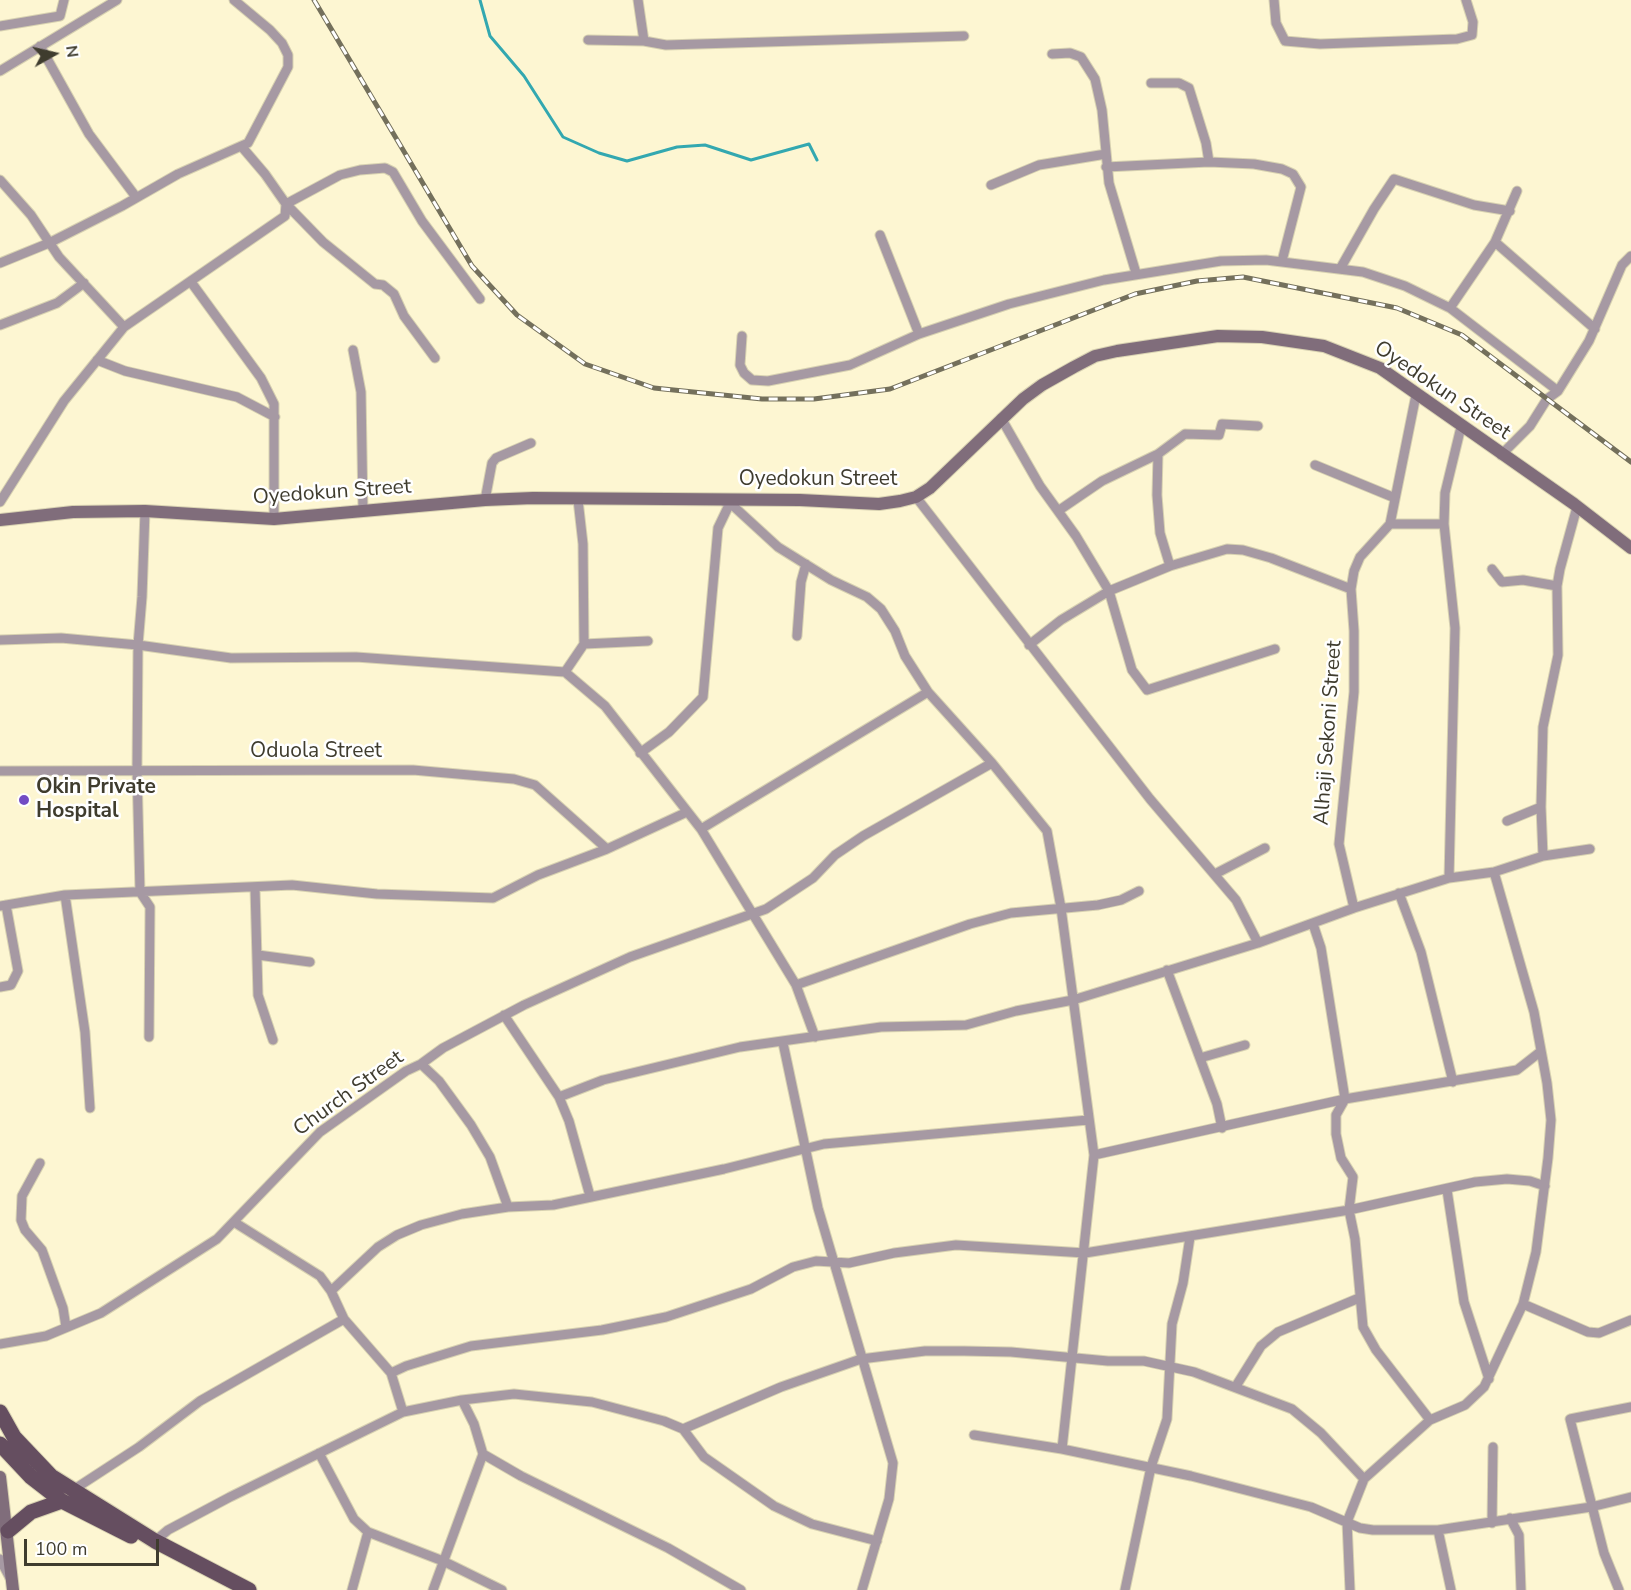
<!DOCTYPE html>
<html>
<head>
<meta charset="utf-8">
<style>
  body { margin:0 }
  #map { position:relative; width:1631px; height:1590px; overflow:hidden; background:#fdf6d2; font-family:"Nunito Sans",sans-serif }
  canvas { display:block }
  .north { position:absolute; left:24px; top:24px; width:60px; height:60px; -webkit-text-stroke:4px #fff; paint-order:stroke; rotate:82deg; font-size:16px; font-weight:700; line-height:24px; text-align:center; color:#3f3c2e }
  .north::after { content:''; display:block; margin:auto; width:21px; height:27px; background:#3f3c2e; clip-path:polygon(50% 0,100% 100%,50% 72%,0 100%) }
  .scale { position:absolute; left:24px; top:1539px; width:135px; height:27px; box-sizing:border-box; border:3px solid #3f3c2e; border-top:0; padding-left:8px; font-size:18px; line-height:21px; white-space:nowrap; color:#3f3c2e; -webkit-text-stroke:4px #fff; paint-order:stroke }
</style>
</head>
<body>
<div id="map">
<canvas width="1631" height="1590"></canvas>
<div class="north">N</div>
<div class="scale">100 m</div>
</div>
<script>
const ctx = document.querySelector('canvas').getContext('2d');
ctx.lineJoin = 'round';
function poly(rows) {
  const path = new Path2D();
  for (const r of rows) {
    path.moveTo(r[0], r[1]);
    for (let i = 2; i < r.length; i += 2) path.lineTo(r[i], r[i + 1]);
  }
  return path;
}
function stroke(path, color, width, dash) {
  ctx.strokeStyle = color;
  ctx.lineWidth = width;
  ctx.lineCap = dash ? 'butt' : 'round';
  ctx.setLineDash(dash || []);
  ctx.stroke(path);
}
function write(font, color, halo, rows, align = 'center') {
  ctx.font = font + ' "Nunito Sans",sans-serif';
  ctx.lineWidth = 5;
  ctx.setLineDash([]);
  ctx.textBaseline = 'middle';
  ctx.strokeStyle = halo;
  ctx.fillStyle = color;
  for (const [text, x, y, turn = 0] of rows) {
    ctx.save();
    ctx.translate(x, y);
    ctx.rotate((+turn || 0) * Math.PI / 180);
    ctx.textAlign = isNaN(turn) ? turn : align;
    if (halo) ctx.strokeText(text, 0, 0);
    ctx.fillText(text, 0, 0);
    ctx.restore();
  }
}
const stream = poly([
  [480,0,490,36,524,76,563,137,599,153,627,161,677,147,705,145,751,160,809,144,817,160]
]);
const street = poly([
  [638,0,644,41],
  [1274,0,1276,23,1285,41,1320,44,1457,39,1472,35,1473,22,1466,0],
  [60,16,64,0],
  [0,26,60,16],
  [588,40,644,41,666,45,964,36],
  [40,46,89,134,136,197],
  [1052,54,1070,53,1081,57,1095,79,1102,110,1109,183,1136,273],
  [0,71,117,0],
  [1151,83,1179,83,1189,88,1206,143,1209,162],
  [242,147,265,174,286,204,323,242,375,284,383,285,394,294,404,316,435,358],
  [1106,167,1209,162,1254,164,1282,169,1293,174,1301,187,1282,261],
  [0,180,31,215,59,257,124,327],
  [991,185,1039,165,1106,154],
  [880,235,919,334],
  [1495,242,1595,329],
  [0,263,49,243,122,206,178,174,248,143,288,67,288,55,282,43,270,30,234,0],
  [1340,269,1374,209,1394,179,1474,205,1510,211],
  [191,282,261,378,274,404,274,519],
  [1450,308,1495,242,1517,191],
  [0,325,57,303,84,283],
  [742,336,740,365,744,373,752,380,768,381,850,365,919,334,1009,304,1104,280,1221,261,1266,260,1363,272,1405,286,1450,308,1558,391],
  [353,350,361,392,363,511],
  [97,360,125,371,237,397,275,417],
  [1001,418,1040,486,1076,536,1109,591,1132,670,1147,690,1275,649],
  [1158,454,1157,495,1160,533,1170,566],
  [1501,455,1530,426,1547,399,1558,391,1589,341,1622,265,1631,256],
  [1315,465,1395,498],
  [916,497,1150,799,1236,900,1258,943],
  [485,500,492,463,496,458,531,443],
  [723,501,730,503,778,547,831,580,867,597,881,609,895,631,905,656,928,692,992,763,1047,831,1061,908,1094,1155,1062,1449],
  [0,502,64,401,124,327,285,216,286,204,340,175,360,170,385,168,393,172,422,221,480,299],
  [145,511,142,597,138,645,137,770,140,892,150,907,149,1037],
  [1058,511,1102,481,1158,454,1185,434,1219,435,1222,424,1258,426],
  [1390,524,1444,524],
  [1492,569,1502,582,1523,580,1557,586],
  [797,636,801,582,806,564],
  [0,640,61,638,138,645,231,658,356,657,565,672,605,706,701,829,796,985,815,1037],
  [584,644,648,641],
  [1029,645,1061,620,1109,591,1170,566,1227,549,1243,550,1271,558,1351,589],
  [565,672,584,644,583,544,578,500],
  [640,753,669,732,703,697,718,528,730,503],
  [0,771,413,770,514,779,535,785,607,849],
  [1507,821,1541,807],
  [701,829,928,692],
  [1543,856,1541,807,1543,727,1558,655,1557,586,1560,569,1577,507],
  [1215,874,1265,848],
  [1449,878,1455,628,1444,524,1445,493,1461,427],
  [255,888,258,995,273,1040],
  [1399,893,1421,952,1453,1082],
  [65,895,85,1032,90,1108],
  [0,906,65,895,292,885,377,894,493,898,538,875,607,849,687,812],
  [1354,908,1339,844,1354,692,1354,631,1351,589,1354,571,1360,557,1390,524,1416,395],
  [1313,924,1321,948,1345,1099,1336,1115,1336,1134,1341,1158,1353,1177,1349,1210,1355,1239,1363,1327,1376,1350,1430,1420],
  [258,955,310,962],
  [1167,970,1217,1104,1222,1128],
  [796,985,970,924,1011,913,1098,905,1121,900,1139,891],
  [0,987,11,985,18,971,6,905],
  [504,1015,559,1097,569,1121,590,1196],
  [783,1043,818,1208,893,1463,889,1499,862,1590],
  [1200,1058,1245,1045],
  [421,1064,439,1081,471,1125,490,1157,508,1207],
  [559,1097,603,1080,740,1047,881,1027,966,1025,1016,1011,1073,1000,1258,943,1354,908,1449,878,1494,872,1543,856,1590,849],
  [1094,1155,1345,1099,1517,1070,1540,1052],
  [40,1163,22,1196,21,1220,25,1230,42,1250,63,1308,66,1327],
  [1447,1190,1464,1302,1489,1379],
  [234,1222,320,1276,331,1291,344,1319,391,1373,403,1412],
  [331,1291,378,1247,397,1235,421,1225,462,1214,508,1207,553,1205,724,1169,824,1144,1088,1120],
  [1523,1304,1588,1332,1599,1333,1631,1320],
  [0,1344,46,1336,101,1313,217,1239,320,1132,406,1071,421,1064,443,1048,524,1005,630,957,766,909,813,878,835,855,863,836,992,763],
  [391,1373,406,1366,471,1346,602,1330,666,1317,751,1289,793,1267,816,1261,849,1263,894,1253,956,1245,1085,1253,1349,1210,1475,1182,1507,1179,1530,1181,1545,1186],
  [1236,1386,1261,1346,1278,1332,1359,1298],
  [683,1429,781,1387,861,1359,925,1351,964,1351,1011,1352,1108,1361,1144,1361,1194,1372,1292,1409,1321,1433,1364,1479],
  [974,1435,1062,1449,1191,1476,1311,1507,1360,1528,1373,1530,1438,1530,1591,1507,1631,1497],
  [319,1453,354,1519,368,1532,443,1561,502,1590],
  [483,1454,521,1476,668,1548,741,1590],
  [73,1490,139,1447,200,1401,344,1319],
  [1510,1518,1519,1535,1521,1590],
  [1492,1523,1493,1447],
  [1438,1530,1451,1590],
  [155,1541,168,1530,230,1497,403,1412,462,1400,514,1394,592,1402,664,1421,683,1429,704,1457,774,1506,812,1524,877,1541],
  [0,1559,10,1578],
  [352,1590,368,1532],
  [433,1590,483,1454,474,1424,462,1400],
  [1125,1590,1151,1467,1167,1419,1172,1324,1183,1283,1190,1237],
  [1350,1590,1347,1522,1364,1479,1430,1420,1465,1405,1484,1387,1523,1304,1536,1252,1548,1158,1551,1120,1547,1083,1534,1012,1494,872],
  [1619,1590,1604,1553,1570,1419,1631,1407]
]);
const secondary = poly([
  [0,520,73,512,145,511,274,519,485,500,533,498,800,500,879,504,900,501,916,497,930,488,1023,399,1042,385,1074,367,1095,356,1117,351,1218,336,1262,337,1324,346,1380,368,1574,504,1631,548],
  [0,1477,13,1590]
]);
const primary = poly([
  [0,1412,14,1437,51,1476,155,1541,249,1590],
  [0,1444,31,1477,62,1501,131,1536],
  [8,1531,31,1512,62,1501]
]);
const rail = poly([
  [314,0,472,266,517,315,585,364,654,388,762,399,814,399,890,389,1135,294,1197,281,1243,277,1397,308,1462,335,1631,462]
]);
const markers = [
  [24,800,6,"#724cc4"]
];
const streetNames = [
  ["Oyedokun Street",1442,391,34],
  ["Oyedokun Street",818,480],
  ["Oyedokun Street",332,493,-4],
  ["Alhaji Sekoni Street",1329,733,-86],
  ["Oduola Street",316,752],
  ["Church Street",349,1094,-36]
];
const poiNames = [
  ["Okin Private",36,788],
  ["Hospital",36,812]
];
stroke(stream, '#33a8b0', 3);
stroke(street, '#d7d1b1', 11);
stroke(secondary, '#d7d1b1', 14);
stroke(primary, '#d7d1b1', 17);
stroke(street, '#a699a3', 9);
stroke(secondary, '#806d7b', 12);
stroke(primary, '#654e60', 15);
stroke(rail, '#74705c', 5);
stroke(rail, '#fff', 3, [9]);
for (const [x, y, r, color] of markers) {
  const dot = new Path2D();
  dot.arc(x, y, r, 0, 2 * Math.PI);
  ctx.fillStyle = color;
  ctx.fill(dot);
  stroke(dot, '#fff', 2);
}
write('21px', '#3f3c2e', '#fff', streetNames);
write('bold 21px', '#3f3c2e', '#fff', poiNames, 'left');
</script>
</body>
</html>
